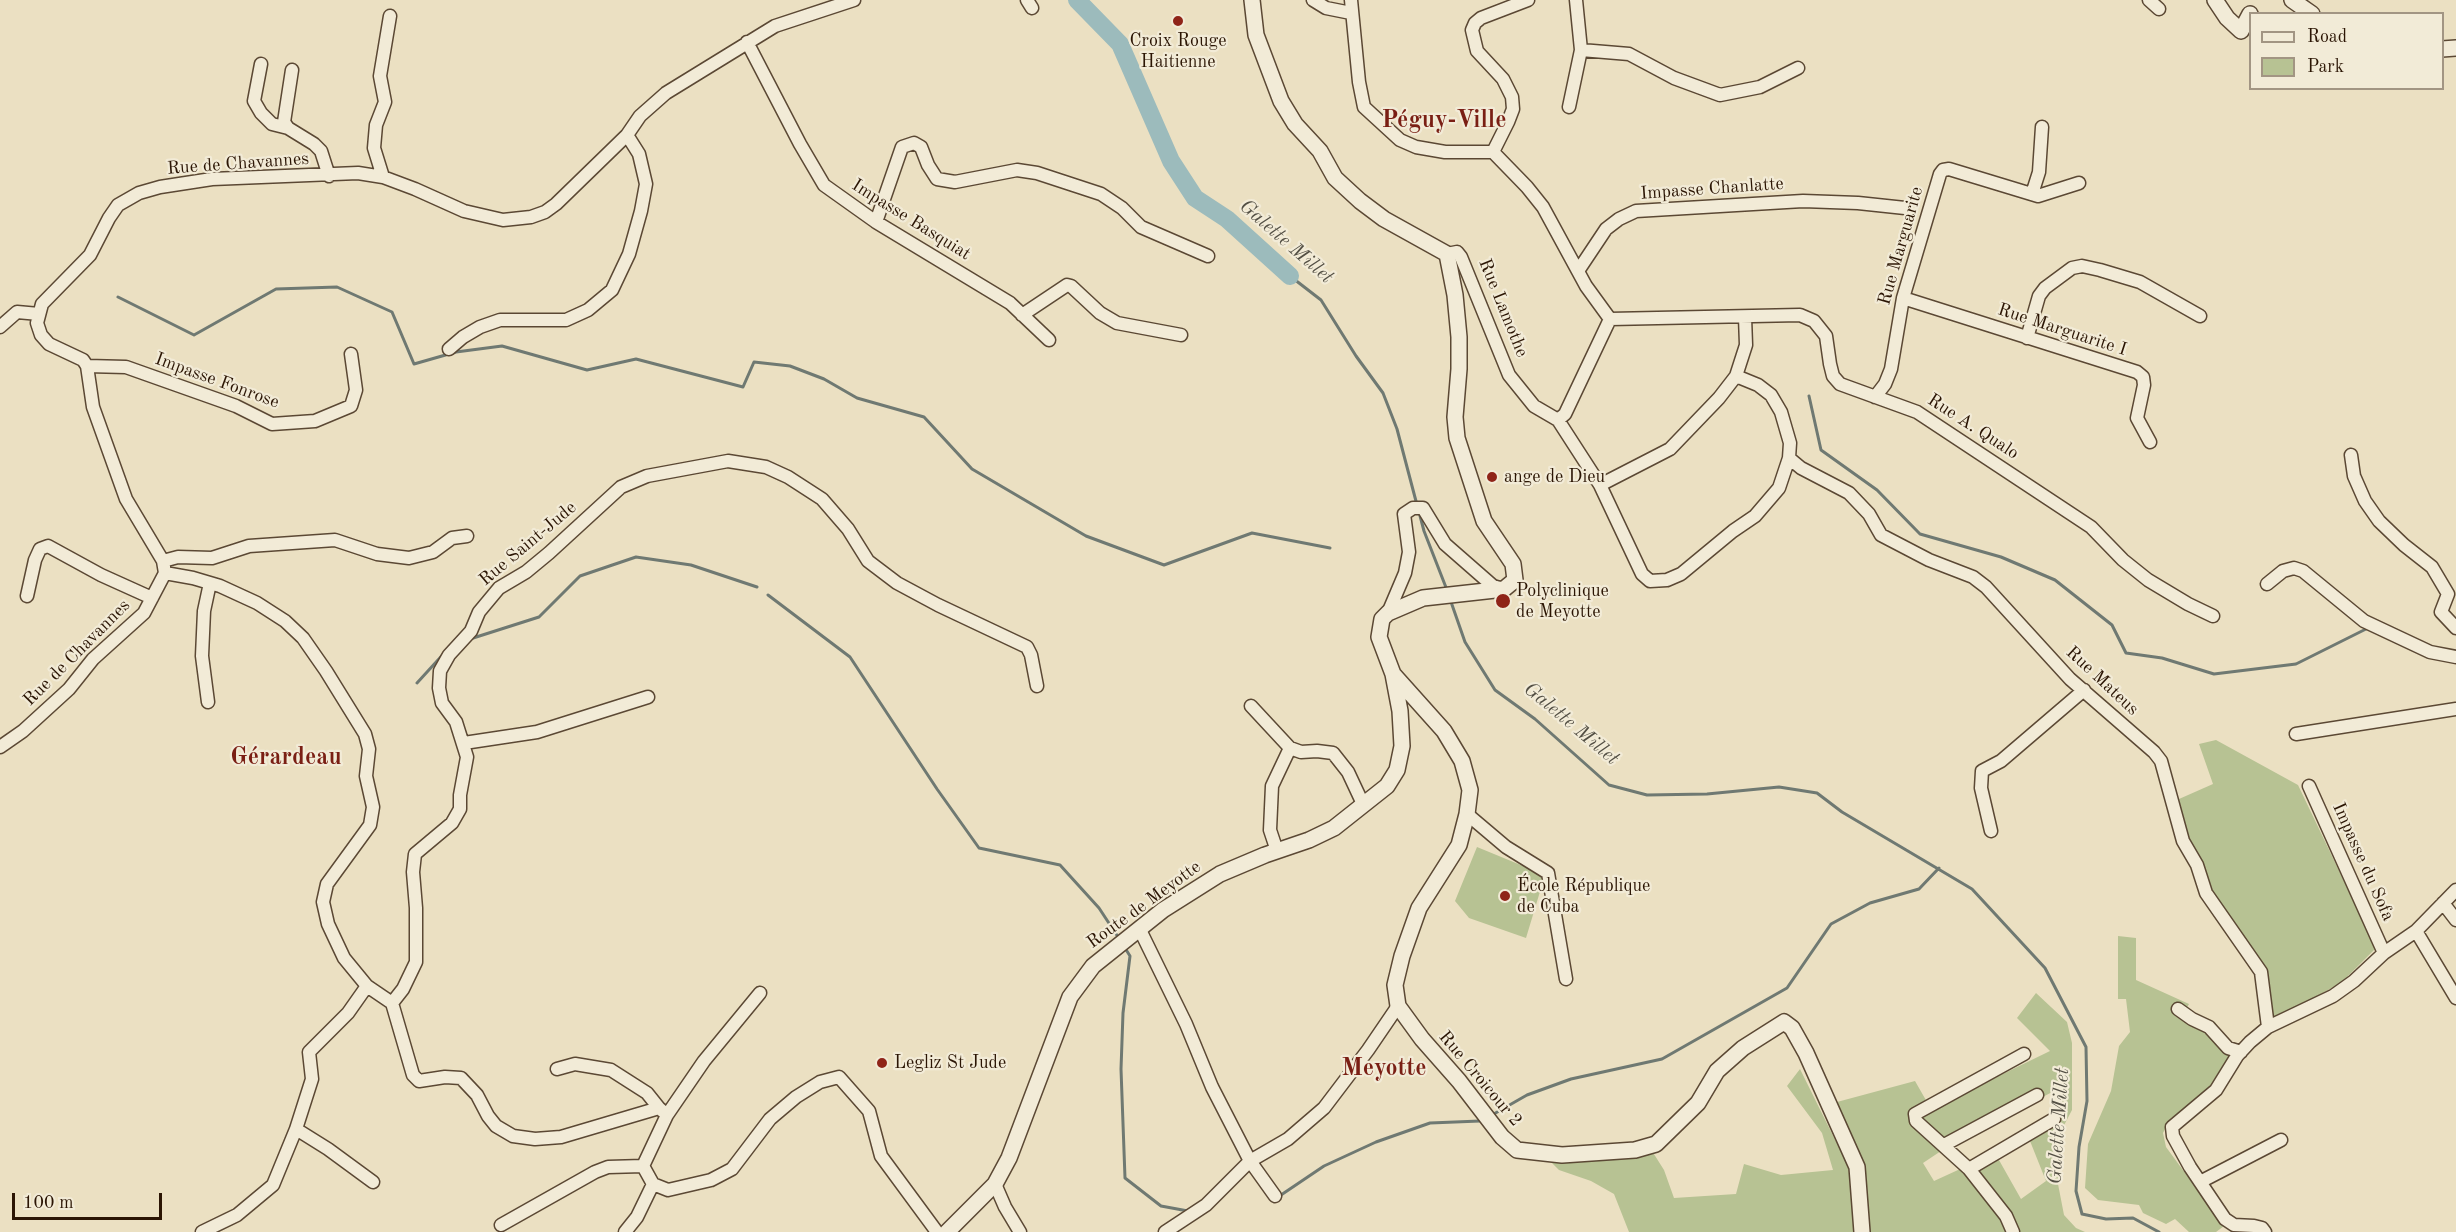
<!DOCTYPE html>
<html>
<head>
<meta charset="utf-8">
<style>
  body { margin:0 }
  #map { position:relative; width:2456px; height:1232px; overflow:hidden; background:#ebe0c2; font-family:"Old Standard TT",serif }
  canvas { display:block }
  .legend { position:absolute; left:2249px; top:12px; width:195px; height:78px; box-sizing:border-box; background:#f2ebd7; border:2px solid #a29583; margin:0; padding:8px 10px; list-style:none; font-size:18px; color:#2b1504 }
  .legend li { display:flex; align-items:center; gap:12px; height:30px }
  .legend b { width:30px; border:2px solid #a29583 }
  .scale { position:absolute; left:12px; top:1193px; width:150px; height:27px; box-sizing:border-box; border:3px solid #2b1504; border-top:0; padding-left:8px; font-size:18px; line-height:21px; white-space:nowrap; color:#2b1504; -webkit-text-stroke:4px #f2ebd7; paint-order:stroke }
</style>
</head>
<body>
<div id="map">
<canvas width="2456" height="1232"></canvas>
<ul class="legend">
<li><b style="height:8px;background:#f2ebd7"></b>Road</li>
<li><b style="height:16px;background:#b7c293"></b>Park</li>
</ul>
<div class="scale">100 m</div>
</div>
<script>
const ctx = document.querySelector('canvas').getContext('2d');
ctx.lineJoin = 'round';
function paint(path, color) {
  ctx.fillStyle = color;
  ctx.fill(path, 'evenodd');
}
function poly(rows) {
  const path = new Path2D();
  for (const r of rows) {
    path.moveTo(r[0], r[1]);
    for (let i = 2; i < r.length; i += 2) path.lineTo(r[i], r[i + 1]);
  }
  return path;
}
function stroke(path, color, width, dash) {
  ctx.strokeStyle = color;
  ctx.lineWidth = width;
  ctx.lineCap = dash ? 'butt' : 'round';
  ctx.setLineDash(dash || []);
  ctx.stroke(path);
}
function write(font, color, halo, rows, align = 'center') {
  ctx.font = font + ' "Old Standard TT",serif';
  ctx.lineWidth = 4.5;
  ctx.setLineDash([]);
  ctx.textBaseline = 'middle';
  ctx.strokeStyle = halo;
  ctx.fillStyle = color;
  for (const [text, x, y, turn = 0] of rows) {
    ctx.save();
    ctx.translate(x, y);
    ctx.rotate((+turn || 0) * Math.PI / 180);
    ctx.textAlign = isNaN(turn) ? turn : align;
    if (halo) ctx.strokeText(text, 0, 0);
    ctx.fillText(text, 0, 0);
    ctx.restore();
  }
}
const green = poly([
  [2216,740,2298,785,2376,948,2341,983,2272,1020,2268,972,2204,881,2187,838,2179,799,2213,784,2199,744],
  [1477,847,1545,875,1526,938,1469,918,1455,901],
  [2118,936,2136,938,2136,980,2189,1004,2185,1011,2215,1022,2232,1051,2212,1088,2170,1119,2163,1133,2166,1147,2224,1226,2216,1232,2189,1232,2175,1219,2166,1224,2143,1213,2139,1205,2098,1200,2085,1188,2088,1144,2111,1091,2119,1046,2130,1032,2126,999,2118,999],
  [2036,993,2067,1022,2072,1043,2072,1110,2061,1131,2058,1184,2064,1215,2076,1228,2085,1232,1870,1232,1864,1163,1837,1102,1915,1081,1931,1109,2050,1051,2017,1018],
  [2062,1087,2061,1123,2030,1141,2046,1181,2021,1199,1995,1153,1934,1181,1923,1163,1953,1143],
  [1800,1069,1849,1168,1856,1232,1629,1232,1614,1194,1591,1181,1559,1170,1546,1157,1652,1151,1664,1170,1674,1198,1736,1194,1744,1164,1781,1175,1833,1170,1822,1133,1787,1086]
]);
const stream = poly([
  [1290,276,1321,300,1356,356,1383,393,1397,429,1417,505],
  [118,297,194,335,276,289,337,287,392,312,414,364,456,352,502,346,587,370,636,359,743,387,754,362,790,366,824,379,857,398,924,417,972,469,1086,536,1164,565,1252,533,1330,548],
  [1809,396,1821,450,1877,490,1920,534,2001,557,2055,580,2112,625,2126,653,2162,658,2214,674,2296,664,2370,627],
  [1419,512,1424,531,1447,590],
  [768,595,850,657,937,789,979,848,1060,865,1099,908,1120,940],
  [1450,599,1465,642,1495,690,1535,719,1609,785,1647,795,1707,794,1779,787,1817,793,1842,812,1972,889,2045,968,2086,1047,2087,1101,2079,1147,2076,1191,2082,1214,2106,1219,2133,1218,2159,1232],
  [470,639,539,617,580,576,636,557,691,565,757,587],
  [417,683,448,649],
  [1125,948,1130,956,1123,1013,1121,1069,1125,1178,1161,1206,1188,1211],
  [1492,1115,1527,1095,1571,1079,1662,1059,1787,988,1831,924,1870,903,1919,889,1939,868],
  [1278,1197,1324,1166,1376,1142,1430,1123,1480,1121]
]);
const river = poly([
  [1077,0,1120,44,1171,161,1195,198,1227,219,1290,276]
]);
const minor = poly([
  [1027,0,1032,8],
  [1313,0,1326,8,1351,13],
  [1351,0,1359,82,1364,107,1400,140,1416,147,1445,152,1493,152],
  [1528,0,1481,18,1475,23,1472,30,1477,51,1503,79,1512,97,1513,109,1508,122,1493,152,1527,187,1543,207,1586,286,1610,319],
  [2149,0,2159,9],
  [747,42,800,144,824,185,876,222,1010,303,1049,340],
  [1581,50,1629,54,1674,78,1720,95,1760,87,1798,68],
  [261,64,254,101,261,113,272,124,288,128],
  [292,70,284,122,288,128,314,144,321,151,329,176],
  [1569,107,1581,50,1576,0],
  [383,177,374,148,376,125,385,102,380,76,390,16],
  [2032,194,2039,172,2042,127],
  [876,222,902,147,914,143,921,147,928,165,937,179,955,182,1017,170,1037,173,1101,194,1122,208,1141,227,1208,256],
  [1447,254,1457,252,1461,257,1509,375,1534,406,1558,420,1600,485,1642,574,1650,581,1667,580,1681,574,1733,531,1755,516,1779,488,1789,458,1790,443,1781,412,1771,395,1758,385,1736,376],
  [1578,271,1606,229,1619,219,1636,211,1803,201,1858,203,1905,208],
  [1903,298,2137,372,2143,377,2144,385,2137,418,2150,442],
  [1022,315,1067,285,1071,286,1100,313,1117,323,1181,335],
  [1610,319,1800,315,1814,321,1826,336,1830,364,1833,376,1840,384,1917,412,2091,527,2123,560,2148,580,2188,604,2213,616],
  [0,327,17,312,39,314],
  [2027,338,2039,296,2045,288,2072,268,2082,266,2100,270,2140,282,2200,316],
  [449,349,463,337,480,327,500,320,566,320,588,310,612,290,629,254,641,211,646,184,639,154,627,135],
  [87,366,126,367,236,406,272,424,315,421,351,406,356,390,351,354],
  [1875,397,1885,384,1891,369,1903,298,1940,174,1943,170,1949,169,2038,196,2079,183],
  [1558,420,1565,414,1610,319],
  [2351,455,2354,476,2365,501,2379,521,2404,545,2432,567,2448,594,2441,612,2456,628],
  [1789,458,1801,468,1849,493,1869,514,1881,535,1929,560,1973,577,1986,587,2070,679,2154,752,2161,761,2183,841,2197,865,2206,893,2261,972,2268,1027],
  [1600,485,1670,449,1719,398,1736,376,1746,345,1745,317],
  [163,561,178,557,212,558,249,546,335,540,377,554,409,558,433,552,452,538,467,536],
  [165,573,193,578,220,586,257,603,285,621,303,638,326,671,365,734,369,749,366,776,373,807,370,825,327,884,323,902,328,924,344,958,367,986,392,1003],
  [2267,584,2283,571,2294,568,2303,571,2364,621,2430,652,2456,657],
  [27,596,35,560,40,549,48,546,101,575,152,598],
  [1388,613,1405,573,1409,552,1404,514,1413,508,1423,508,1445,544,1493,586,1503,589],
  [208,702,202,656,204,611,210,583],
  [1251,706,1290,748,1301,752,1317,751,1333,753,1348,772,1363,804],
  [2296,734,2456,709],
  [464,743,537,732,648,697],
  [0,747,23,731,69,689,93,659,144,613,165,573,163,561,126,499,93,407,87,366,83,360,49,344,41,335,37,323,42,304,90,255,109,218,118,205,139,193,160,187,212,179,358,173,383,177,415,189,464,211,503,220,531,217,545,212,556,204,627,135,640,116,666,93,775,26,854,0],
  [2309,786,2384,953],
  [1467,814,1506,847,1548,873,1566,979],
  [1991,831,1981,788,1982,771,2001,761,2084,690],
  [1277,851,1270,830,1272,786,1290,748],
  [2443,903,2456,920],
  [1140,930,1186,1024,1212,1087,1250,1161,1288,1139,1324,1108,1368,1050,1398,1006],
  [2416,931,2456,998],
  [367,986,348,1013,309,1052,312,1079,296,1129,328,1149,373,1182],
  [2178,1009,2192,1019,2209,1027,2228,1048,2241,1052],
  [557,1069,575,1064,611,1070,647,1093,659,1108],
  [667,1115,704,1061,760,993],
  [1944,1145,2037,1095],
  [1969,1169,1916,1121,1915,1114,2024,1054],
  [2200,1182,2281,1140],
  [995,1184,1005,1207,1020,1232],
  [501,1225,595,1172,608,1167,643,1166],
  [202,1232,237,1215,273,1185,296,1129],
  [625,1232,637,1217,653,1184],
  [937,1232,881,1156,869,1111,839,1077,820,1082,796,1097,770,1119,732,1169,711,1180,668,1190,653,1184,643,1166,667,1115,659,1108,561,1137,535,1139,513,1136,496,1126,488,1116,477,1095,461,1078,445,1077,419,1081,413,1075,392,1003,403,989,416,962,416,908,413,872,415,854,452,823,460,809,460,795,467,757,456,722,442,703,439,688,440,671,449,655,471,631,479,612,499,588,526,572,549,553,621,487,647,476,728,461,766,467,788,477,822,499,848,529,868,561,897,583,938,605,1027,647,1031,655,1037,686],
  [1165,1232,1206,1205,1250,1161,1275,1196],
  [2013,1232,2006,1216,1969,1169,2054,1119],
  [2265,1232,2262,1228,2254,1226,2234,1225,2225,1219,2190,1167,2173,1136,2172,1127,2216,1090,2237,1056,2250,1042,2268,1027,2333,996,2354,981,2384,953,2416,931,2456,890]
]);
const tertiary = poly([
  [2215,0,2227,18,2241,31,2250,14],
  [2292,0,2312,14],
  [2442,49,2456,48],
  [1393,674,1444,731,1462,761,1470,790,1467,814,1459,845,1419,908,1402,956,1395,985,1398,1006,1422,1039,1459,1081,1502,1137,1517,1150,1562,1155,1635,1150,1656,1144,1698,1103,1717,1071,1743,1048,1784,1022,1792,1028,1806,1053,1857,1167,1862,1232],
  [947,1232,995,1184,1009,1158,1070,997,1093,966,1163,910,1220,874,1265,855,1309,840,1334,828,1387,786,1397,770,1402,746,1400,711,1393,674,1379,637,1382,619,1388,613,1423,598,1504,589,1515,580,1513,564,1484,521,1457,438,1455,417,1459,369,1459,337,1455,295,1447,254,1384,219,1360,201,1335,178,1320,151,1295,124,1281,101,1256,35,1252,0]
]);
const markers = [
  [1178,21,6,"#8f2418"],
  [1492,477,6,"#8f2418"],
  [1503,601,8,"#8f2418"],
  [1505,896,6,"#8f2418"],
  [882,1063,6,"#8f2418"]
];
const poiNames = [
  ["Croix Rouge",1178,41,"center"],
  ["Haitienne",1178,62,"center"],
  ["ange de Dieu",1504,477],
  ["Polyclinique",1516,591],
  ["de Meyotte",1516,612],
  ["École République",1517,886],
  ["de Cuba",1517,907],
  ["Legliz St Jude",894,1063]
];
const streetNames = [
  ["Rue de Chavannes",238,164,-4],
  ["Impasse Chanlatte",1712,189,-4],
  ["Impasse Basquiat",911,220,32],
  ["Rue Marguarite",1901,246,-74],
  ["Rue Lamothe",1503,308,68],
  ["Rue Marguarite I",2062,330,18],
  ["Impasse Fonrose",217,381,20],
  ["Rue A. Qualo",1973,427,33],
  ["Rue Saint-Jude",528,544,-40],
  ["Rue de Chavannes",77,653,-45],
  ["Rue Mateus",2102,681,43],
  ["Impasse du Sofa",2363,862,66],
  ["Route de Meyotte",1144,905,-36],
  ["Rue Croicour 2",1480,1079,50]
];
const waterNames = [
  ["Galette Millet",1286,242,41],
  ["Galette Millet",1571,724,40],
  ["Galette Millet",2059,1126,-86]
];
const districtNames = [
  ["Péguy-Ville",1444,121],
  ["Gérardeau",286,758],
  ["Meyotte",1384,1069]
];
paint(green, '#b7c293');
stroke(stream, '#6f7972', 3);
stroke(river, '#9cbbbc', 18);
stroke(minor, '#5b4834', 15);
stroke(tertiary, '#5b4834', 18);
stroke(minor, '#f2ebd7', 12);
stroke(tertiary, '#f2ebd7', 15);
for (const [x, y, r, color] of markers) {
  const dot = new Path2D();
  dot.arc(x, y, r, 0, 2 * Math.PI);
  ctx.fillStyle = color;
  ctx.fill(dot);
  stroke(dot, '#f2ebd7', 2);
}
write('18px', '#2b1504', '#f2ebd7', poiNames, 'left');
write('18px', '#2b1504', '#f2ebd7', streetNames);
write('italic 20px', '#534f44', '#f2ebd7', waterNames);
write('bold 24px', '#7a1f14', '#f2ebd7', districtNames);
</script>
</body>
</html>
